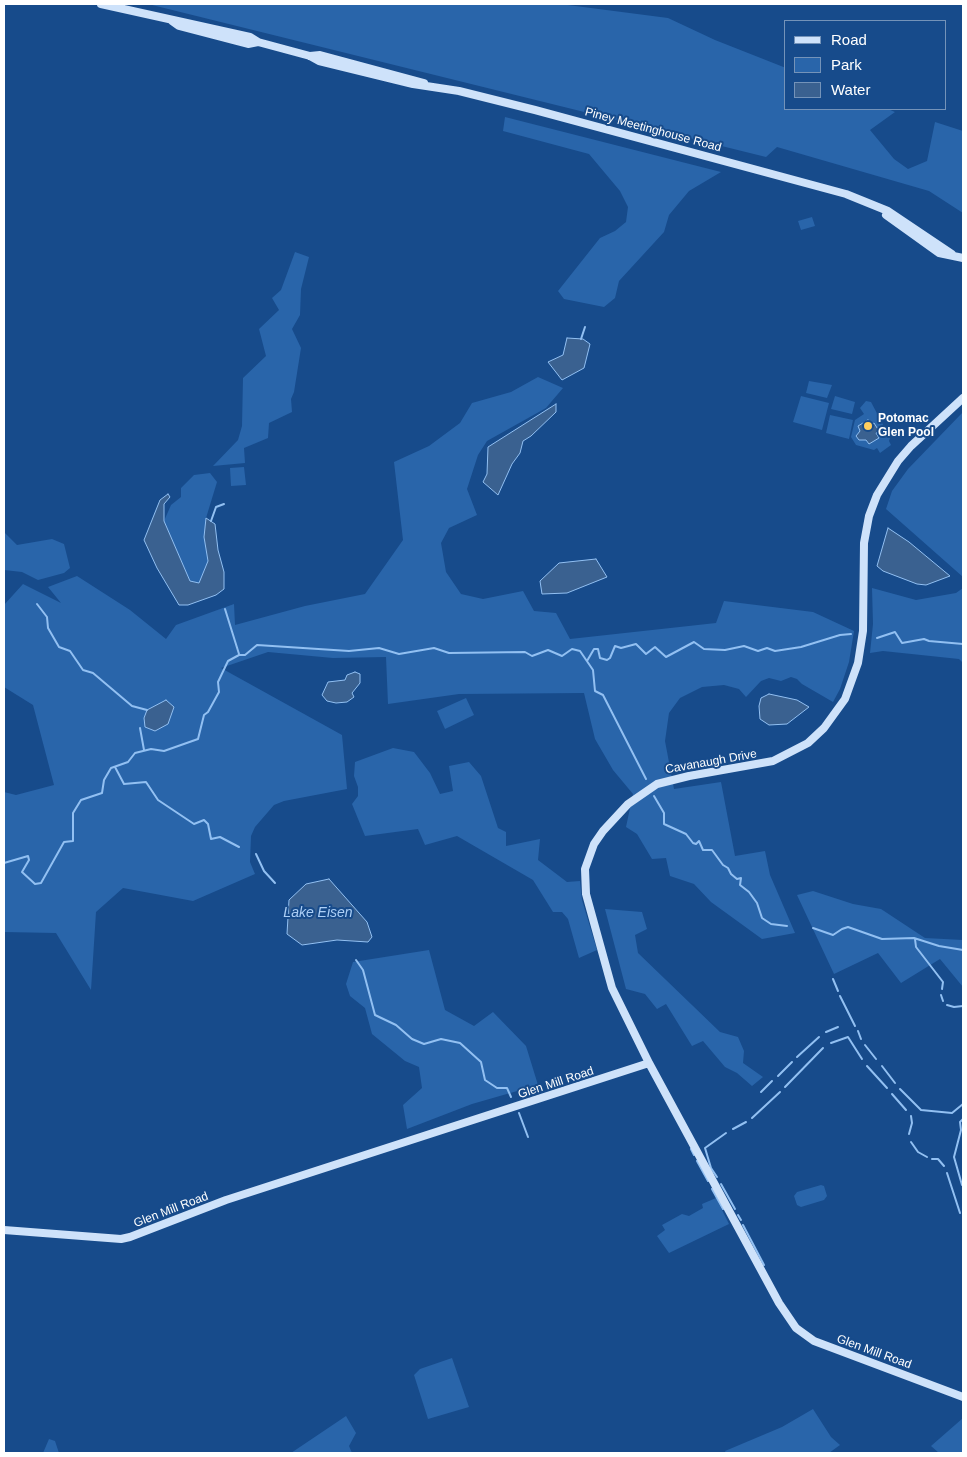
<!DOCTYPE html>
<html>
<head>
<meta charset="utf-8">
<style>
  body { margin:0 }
  #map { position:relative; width:967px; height:1457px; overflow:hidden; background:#174b8b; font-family:Helvetica,sans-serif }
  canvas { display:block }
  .frame { position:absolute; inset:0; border:5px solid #fff; pointer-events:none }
  .legend { position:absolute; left:784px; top:20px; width:162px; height:90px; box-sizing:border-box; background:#174b8b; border:1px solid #7493b9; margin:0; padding:6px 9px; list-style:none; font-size:15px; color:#fff }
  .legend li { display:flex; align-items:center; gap:10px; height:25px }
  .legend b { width:25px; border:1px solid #7493b9 }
</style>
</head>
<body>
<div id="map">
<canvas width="967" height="1457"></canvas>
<div class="frame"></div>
<ul class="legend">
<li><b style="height:6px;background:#cee2fa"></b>Road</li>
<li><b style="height:14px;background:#2965aa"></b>Park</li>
<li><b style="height:14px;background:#3a6190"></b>Water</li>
</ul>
</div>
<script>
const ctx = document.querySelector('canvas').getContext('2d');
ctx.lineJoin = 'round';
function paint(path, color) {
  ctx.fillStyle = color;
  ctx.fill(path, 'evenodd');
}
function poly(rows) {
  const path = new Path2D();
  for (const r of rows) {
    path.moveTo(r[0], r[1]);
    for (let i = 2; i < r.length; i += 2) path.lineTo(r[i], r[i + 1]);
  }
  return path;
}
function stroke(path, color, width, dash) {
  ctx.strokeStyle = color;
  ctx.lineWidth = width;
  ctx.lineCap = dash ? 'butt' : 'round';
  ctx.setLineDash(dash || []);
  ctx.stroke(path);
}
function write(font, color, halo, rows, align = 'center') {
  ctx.font = font + ' Helvetica,sans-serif';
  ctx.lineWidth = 4;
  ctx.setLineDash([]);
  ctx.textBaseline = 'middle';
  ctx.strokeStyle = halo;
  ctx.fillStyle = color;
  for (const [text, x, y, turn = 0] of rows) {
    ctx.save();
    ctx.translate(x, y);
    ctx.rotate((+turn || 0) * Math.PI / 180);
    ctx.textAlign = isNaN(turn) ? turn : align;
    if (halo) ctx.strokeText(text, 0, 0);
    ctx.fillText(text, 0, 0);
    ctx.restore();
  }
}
const green = poly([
  [148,4,560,4,668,18,715,40,786,68,786,109,888,109,895,112,870,130,894,159,908,169,927,161,935,122,963,131,963,213,929,191,777,147,766,157],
  [505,117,721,172,689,191,669,215,664,232,619,281,615,298,604,307,564,299,558,291,600,238,615,231,626,222,628,207,620,191,589,154,503,131],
  [812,217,815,226,801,230,798,221],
  [295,252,309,257,301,289,300,315,292,329,301,348,294,392,291,399,292,412,269,423,268,438,244,448,245,463,213,466,238,440,242,426,243,378,266,356,259,329,279,310,272,298,281,290],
  [538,377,563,388,546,408,487,441,478,455,467,489,477,515,449,528,441,543,446,572,461,594,483,599,523,591,534,611,556,613,570,639,716,623,724,601,813,612,854,631,849,662,840,689,833,702,802,684,797,679,791,677,781,681,769,678,761,681,746,697,739,689,724,685,702,687,680,698,669,713,665,741,674,789,721,782,735,856,765,851,770,875,795,933,762,939,711,902,694,884,670,876,666,858,652,859,637,834,626,827,633,794,613,770,595,739,584,693,459,694,388,704,386,657,333,658,268,652,221,668,342,735,347,789,284,801,274,805,255,827,251,836,250,862,255,874,193,901,123,888,96,912,91,990,56,933,4,932,4,792,16,795,54,785,33,705,4,687,4,605,23,584,61,603,48,587,77,576,130,610,166,639,176,625,234,604,235,625,305,606,365,594,403,540,394,462,429,446,460,423,472,403,511,392],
  [809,381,832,385,827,398,806,393],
  [801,396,829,403,822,430,793,422],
  [835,396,855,402,852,414,831,409],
  [866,401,871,402,890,438,889,441,891,445,880,453,877,448,874,450,856,445,851,437,855,420,864,414,860,408],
  [963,412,963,577,886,509,892,491,908,469],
  [830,415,853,420,849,439,826,433],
  [244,467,246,485,231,486,230,468],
  [210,473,217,482,206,518,204,537,208,561,199,583,190,581,164,521,171,505,181,497,181,488,194,475],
  [4,532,17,545,52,539,64,544,70,568,64,573,38,580,22,572,4,570],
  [872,588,916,600,956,593,963,588,963,663,959,659,883,651,870,653,873,624],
  [466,698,474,715,445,729,437,711],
  [393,748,414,752,430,773,440,794,453,791,449,766,469,762,481,776,498,828,506,832,506,846,540,839,538,860,567,882,580,881,582,900,597,950,579,958,568,919,562,912,553,912,533,880,457,836,425,845,418,829,365,836,352,804,358,796,358,787,354,776,355,762],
  [813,891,853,904,881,909,925,938,963,940,963,987,940,959,901,983,878,953,834,974,797,895],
  [605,909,642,912,647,929,635,935,638,953,720,1032,738,1037,744,1051,743,1063,763,1077,752,1086,737,1073,725,1067,703,1041,692,1046,666,1004,657,1009,645,994,626,989],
  [429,950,445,1010,474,1026,493,1012,526,1046,538,1085,472,1104,407,1129,403,1105,422,1088,419,1067,405,1061,372,1034,365,1008,350,996,346,984,353,962],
  [821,1185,824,1186,827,1196,824,1200,801,1207,797,1205,794,1196,797,1192],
  [716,1198,729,1224,669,1253,657,1236,665,1230,662,1225,682,1214,689,1216,703,1208,702,1204],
  [452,1358,469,1407,428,1419,414,1375,420,1369],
  [813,1409,831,1437,840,1445,829,1453,726,1453,725,1451,782,1427],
  [346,1416,356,1433,349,1446,352,1453,291,1453],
  [963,1418,963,1453,939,1453,931,1446],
  [49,1439,55,1441,59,1453,43,1453]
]);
const water = poly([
  [567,338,583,339,590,344,584,368,562,380,548,362,563,355,567,338],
  [556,404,556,412,531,436,523,441,520,453,512,464,498,495,483,482,487,474,488,447,556,404],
  [868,420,871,425,874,423,879,431,876,433,879,438,869,444,866,440,859,440,856,436,860,431,858,426,868,420],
  [168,494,170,497,164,504,164,521,190,581,199,583,208,561,204,537,206,518,215,524,218,550,224,572,224,589,216,595,188,605,179,605,157,568,144,540,160,500,168,494],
  [888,528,909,542,950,576,926,585,917,584,883,571,877,566,888,528],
  [596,559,607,577,567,593,542,594,540,581,559,563,596,559],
  [355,672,360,674,360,683,352,693,354,697,347,702,336,703,327,701,322,695,328,682,345,680,347,675,355,672],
  [769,694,797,700,809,707,787,724,769,725,760,719,759,706,761,698,769,694],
  [166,700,174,707,168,724,155,731,145,727,144,718,147,710,166,700],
  [329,879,367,922,372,937,368,942,337,940,302,945,287,934,289,900,306,884,329,879]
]);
const stream = poly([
  [581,339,585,327],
  [211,521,216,507,224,504],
  [37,604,47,617,48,628,59,647,70,651,83,670,93,673,132,706,147,710],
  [225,609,239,654],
  [877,638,895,632,902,643,924,639,929,641,963,644],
  [587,661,594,649,598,649,600,658,607,660,610,658,615,646,621,648,636,644,646,654,655,647,666,657,694,642,704,649,725,650,744,646,758,651,767,648,775,651,801,647,840,635,851,634],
  [140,728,144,750],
  [115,767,124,784,146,782,158,800,194,824,204,820,208,824,211,839,220,837,239,847],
  [654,796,664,813,664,824,686,834,693,843,696,844,699,841,703,850,712,850,723,865,728,868,731,874,737,879,741,878,740,885,749,892,757,903,762,918,771,924,787,926],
  [256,854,264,871,275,883],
  [4,863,28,856,29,860,22,872,35,884,41,883,64,842,73,841,73,813,81,800,102,793,104,780,111,768,128,762,135,753,151,749,164,751,198,739,204,715,208,712,219,692,218,682,228,661,239,655,245,655,257,645,349,651,379,648,399,654,434,648,449,653,525,652,532,656,548,650,562,656,572,649,580,651,593,670,595,691,603,695,646,779],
  [813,928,833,935,842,929,848,927,882,939,914,938,939,946,963,950],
  [915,939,916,947,943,982,942,989],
  [356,960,363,970,375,1015,396,1025,412,1039,424,1044,441,1039,460,1043,481,1062,485,1080,497,1088,507,1088,511,1097],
  [833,979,838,991],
  [941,995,943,1001],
  [840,996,855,1026],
  [947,1005,954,1007,963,1006],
  [858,1031,861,1039],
  [826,1032,838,1027],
  [831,1043,848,1037,862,1059],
  [865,1045,876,1059],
  [797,1057,819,1037],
  [867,1066,887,1088],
  [882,1066,895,1083],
  [778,1076,792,1062],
  [785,1087,823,1048],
  [900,1089,921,1110,952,1113,963,1104],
  [761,1092,772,1081],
  [892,1094,906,1110],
  [519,1113,528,1137],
  [752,1118,780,1092],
  [733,1129,746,1122],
  [909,1134,912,1123,911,1116],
  [911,1142,918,1152,927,1157],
  [691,1149,694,1155],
  [932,1159,938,1159,944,1166],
  [697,1161,708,1181],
  [947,1173,960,1213],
  [717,1177,711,1168,705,1148,726,1133],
  [721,1184,735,1209],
  [962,1185,954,1157,961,1130,960,1122,963,1119],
  [712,1189,723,1209],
  [963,1189,963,1190],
  [738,1215,741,1220],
  [743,1225,764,1265]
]);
const secondary = poly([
  [101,4,250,37,258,42,310,56,319,61,413,84,459,91,535,110,846,194,888,211,952,254],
  [172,21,179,26,248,44,258,42],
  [310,56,320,55,424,83],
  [886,215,939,253,963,258],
  [649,1063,612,988,586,894,585,869,594,844,603,831,628,804,657,784,689,776,773,761,808,743,824,728,845,699,858,663,863,631,864,543,869,516,877,495,898,461,911,446,963,398],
  [4,1230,121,1239,130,1237,226,1200,649,1063,779,1303,796,1328,814,1341,963,1397]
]);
const markers = [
  [868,426,5,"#ffce5e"]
];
const streetNames = [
  ["Piney Meetinghouse Road",653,130,15],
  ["Cavanaugh Drive",711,762,-10],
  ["Glen Mill Road",556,1083,-18],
  ["Glen Mill Road",171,1210,-21],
  ["Glen Mill Road",874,1352,20]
];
const poiNames = [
  ["Potomac",878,419],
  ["Glen Pool",878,433]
];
const waterNames = [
  ["Lake Eisen",318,913]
];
paint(green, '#2965aa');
paint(water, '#3a6190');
stroke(water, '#92c0f2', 1);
stroke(stream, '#92c0f2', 2);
stroke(secondary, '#cee2fa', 8);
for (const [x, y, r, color] of markers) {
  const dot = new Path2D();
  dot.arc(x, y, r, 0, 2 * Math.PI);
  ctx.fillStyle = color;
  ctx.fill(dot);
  stroke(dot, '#174b8b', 2);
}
write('12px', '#fff', '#174b8b', streetNames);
write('bold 12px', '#fff', '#174b8b', poiNames, 'left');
write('italic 14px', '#accff6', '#174b8b', waterNames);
</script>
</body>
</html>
